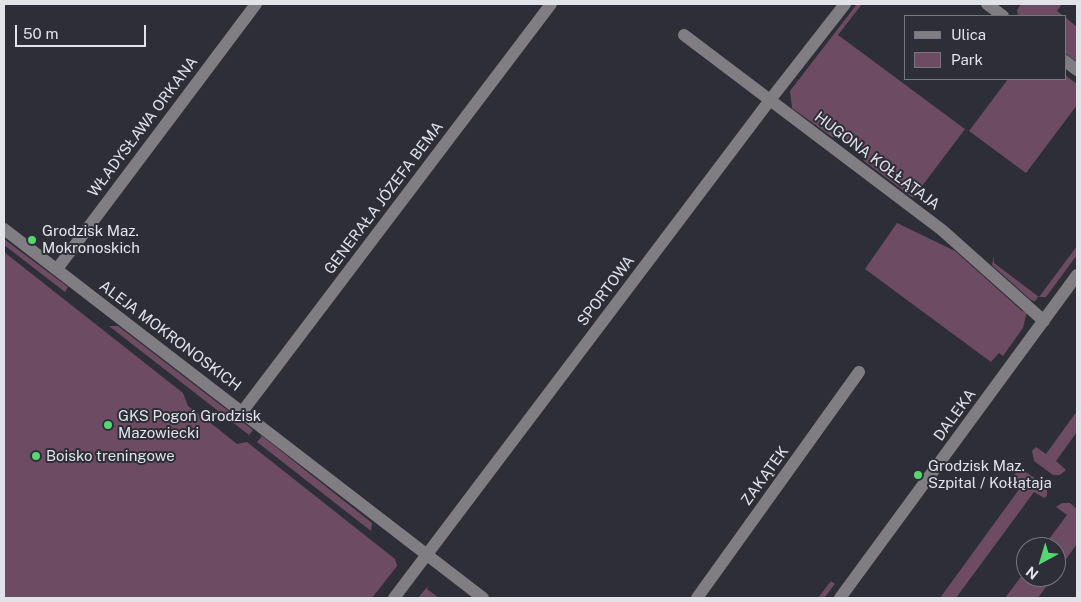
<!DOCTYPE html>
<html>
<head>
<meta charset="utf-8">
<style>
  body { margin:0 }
  #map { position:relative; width:1081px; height:602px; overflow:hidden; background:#2d2e37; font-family:"Public Sans",sans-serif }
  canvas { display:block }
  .frame { position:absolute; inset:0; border:5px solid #e2e3e9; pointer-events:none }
  .legend { position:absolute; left:904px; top:15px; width:162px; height:65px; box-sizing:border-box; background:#2d2e37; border:1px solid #75767e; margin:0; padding:6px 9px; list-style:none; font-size:15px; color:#e2e3e9 }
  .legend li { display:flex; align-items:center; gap:10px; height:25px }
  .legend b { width:25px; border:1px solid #75767e }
  .north { position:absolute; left:1016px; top:537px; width:50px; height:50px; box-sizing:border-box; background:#2d2e37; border:1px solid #75767e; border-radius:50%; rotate:219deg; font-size:14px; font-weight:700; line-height:20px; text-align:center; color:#e2e3e9 }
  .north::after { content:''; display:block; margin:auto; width:18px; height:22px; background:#55d671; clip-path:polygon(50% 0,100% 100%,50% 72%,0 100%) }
  .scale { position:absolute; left:15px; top:25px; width:131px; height:22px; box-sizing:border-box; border:2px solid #e2e3e9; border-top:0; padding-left:6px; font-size:15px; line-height:18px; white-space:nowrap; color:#e2e3e9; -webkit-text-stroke:4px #2d2e37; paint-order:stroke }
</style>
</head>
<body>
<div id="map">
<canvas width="1081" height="602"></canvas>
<div class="frame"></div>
<ul class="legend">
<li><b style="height:6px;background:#807e82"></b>Ulica</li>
<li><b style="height:14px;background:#6d4c63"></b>Park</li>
</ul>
<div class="north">N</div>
<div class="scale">50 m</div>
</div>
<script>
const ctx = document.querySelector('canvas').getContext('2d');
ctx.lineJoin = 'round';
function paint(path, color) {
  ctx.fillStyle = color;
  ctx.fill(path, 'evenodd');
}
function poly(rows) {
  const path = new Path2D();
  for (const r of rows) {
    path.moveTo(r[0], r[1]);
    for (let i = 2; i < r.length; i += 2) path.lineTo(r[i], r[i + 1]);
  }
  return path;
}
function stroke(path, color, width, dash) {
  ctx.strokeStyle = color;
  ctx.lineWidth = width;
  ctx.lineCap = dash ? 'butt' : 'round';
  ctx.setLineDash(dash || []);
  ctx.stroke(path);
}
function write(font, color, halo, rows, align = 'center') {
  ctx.font = font + ' "Public Sans",sans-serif';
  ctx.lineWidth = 4;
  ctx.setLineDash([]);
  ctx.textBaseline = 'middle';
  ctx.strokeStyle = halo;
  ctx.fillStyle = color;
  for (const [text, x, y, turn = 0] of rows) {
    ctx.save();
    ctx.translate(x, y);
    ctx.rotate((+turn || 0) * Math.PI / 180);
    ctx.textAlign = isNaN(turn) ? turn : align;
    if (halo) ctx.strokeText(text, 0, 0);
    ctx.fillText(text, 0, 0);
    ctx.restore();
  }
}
const green = poly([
  [857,4,862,4,838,35,965,129,913,198,864,161,862,154,840,137,832,137,792,108,790,91],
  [1021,4,1031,5,1032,4,1062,4,1057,11,1064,16,1018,16,1017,10],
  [1065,17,1077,27,1077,62,1065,53],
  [1065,75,1077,84,1077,105,1026,173,969,131,1008,79,1065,79],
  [897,223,955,251,1022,311,1027,312,1023,328,1003,356,999,353,991,362,865,269],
  [4,239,68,287,65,292,4,245],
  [1077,246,1077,255,1046,297,1038,297,1035,301,1031,300,992,265,994,256,994,263,1039,297],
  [4,252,183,393,188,406,217,428,237,444,247,442,395,559,397,566,372,598,4,598],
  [109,326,118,326,253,430,249,435],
  [1077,411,1077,432,1056,461,1066,470,1060,475,1053,475,1034,461,1032,451,1036,447,1046,454],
  [262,436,372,523,371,531,257,442],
  [1024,471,1044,484,1047,488,1047,496,1044,498,1034,492,956,598,940,598,1023,484,1014,475,1016,473],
  [1062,503,1070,503,1077,509,1077,544,1056,573,1056,547,1043,547,1067,515,1056,507],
  [1026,570,1026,577,1053,577,1038,598,1005,598],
  [831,581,835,584,824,598,818,598],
  [428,586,427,589,439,598,418,598]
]);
const minor = poly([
  [987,4,1003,16],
  [684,35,942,230,1044,321],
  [1065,61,1077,70],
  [4,229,483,598],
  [57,269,256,4],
  [242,412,551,4],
  [394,598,770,100,845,4],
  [697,598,859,372],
  [840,598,1077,275]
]);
const markers = [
  [32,240,5,"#55d671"],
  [108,425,5,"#55d671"],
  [36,456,5,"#55d671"],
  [918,475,5,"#55d671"]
];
const streetNames = [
  ["WŁADYSŁAWA ORKANA",143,127,-53],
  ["HUGONA KOŁŁĄTAJA",877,161,37],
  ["GENERAŁA JÓZEFA BEMA",384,198,-53],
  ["SPORTOWA",606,291,-53],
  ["ALEJA MOKRONOSKICH",170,336,37],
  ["DALEKA",955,415,-54],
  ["ZAKĄTEK",765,476,-54]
];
const poiNames = [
  ["Grodzisk Maz.",42,231],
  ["Mokronoskich",42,248],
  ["GKS Pogoń Grodzisk",118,416],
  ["Mazowiecki",118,433],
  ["Boisko treningowe",46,456],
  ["Grodzisk Maz.",928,466],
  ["Szpital / Kołłątaja",928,483]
];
paint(green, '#6d4c63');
stroke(minor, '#807e82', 12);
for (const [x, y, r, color] of markers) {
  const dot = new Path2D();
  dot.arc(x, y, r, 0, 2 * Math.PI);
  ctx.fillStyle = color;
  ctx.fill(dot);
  stroke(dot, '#2d2e37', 2);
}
write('15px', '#e2e3e9', '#2d2e37', streetNames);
write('15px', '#e2e3e9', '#2d2e37', poiNames, 'left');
</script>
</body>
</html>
